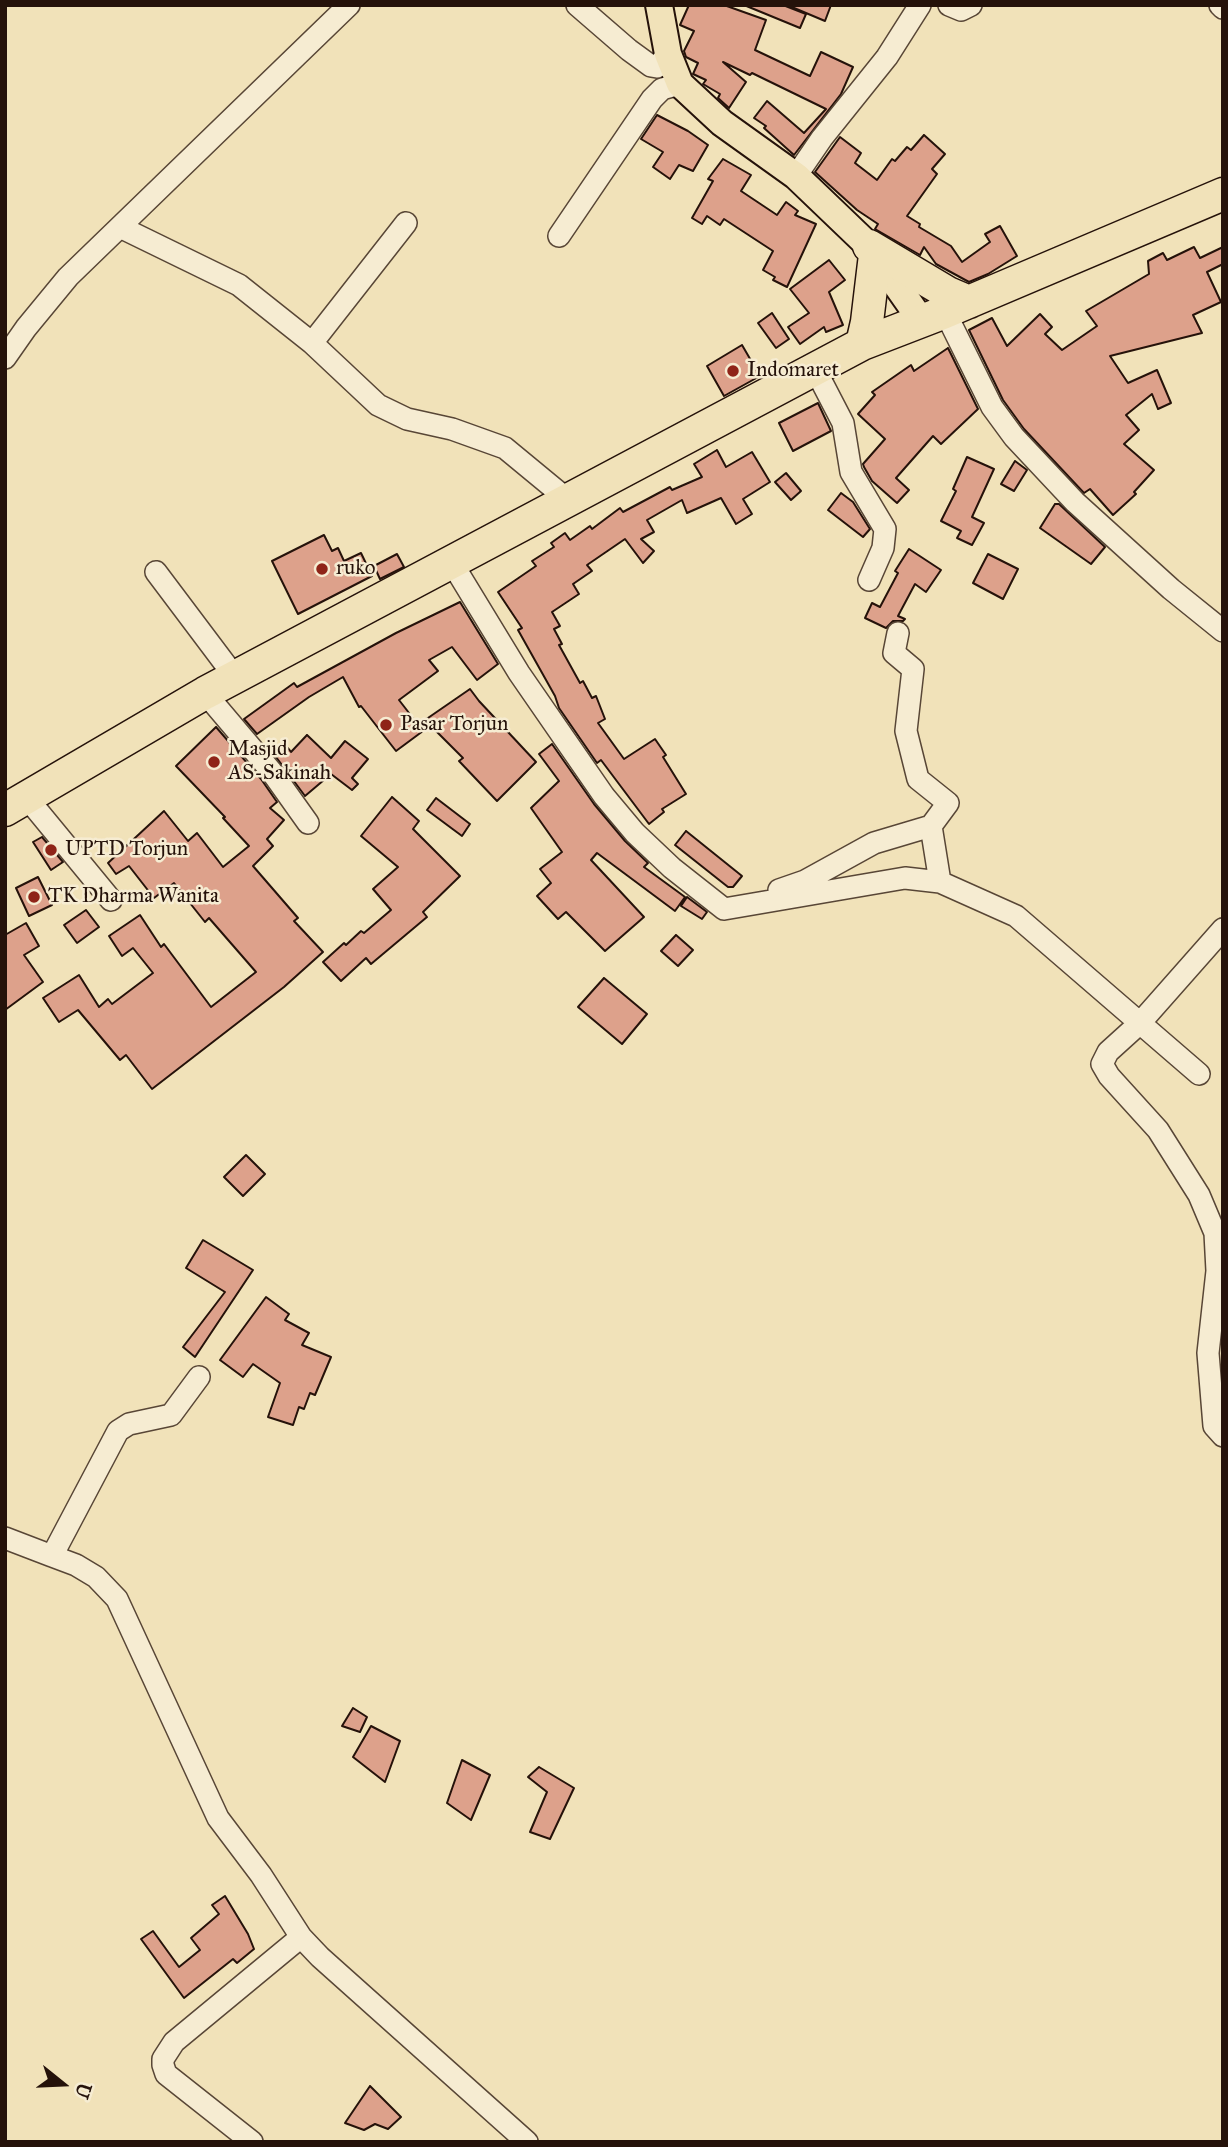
<!DOCTYPE html>
<html>
<head>
<meta charset="utf-8">
<style>
  body { margin:0 }
  #map { position:relative; width:1228px; height:2147px; overflow:hidden; background:#f1e2b9; font-family:"IM FELL Great Primer",serif }
  canvas { display:block }
  .frame { position:absolute; inset:0; border:7px solid #25120a; pointer-events:none }
  .north { position:absolute; left:28px; top:2049px; width:70px; height:70px; -webkit-text-stroke:5px #f6ecd2; paint-order:stroke; rotate:108deg; font-size:19px; font-weight:700; line-height:28px; text-align:center; color:#25120a }
  .north::after { content:''; display:block; margin:auto; width:24px; height:32px; background:#25120a; clip-path:polygon(50% 0,100% 100%,50% 72%,0 100%) }
</style>
</head>
<body>
<div id="map">
<canvas width="1228" height="2147"></canvas>
<div class="frame"></div>
<div class="north">U</div>
</div>
<script>
const ctx = document.querySelector('canvas').getContext('2d');
ctx.lineJoin = 'round';
function paint(path, color) {
  ctx.fillStyle = color;
  ctx.fill(path, 'evenodd');
}
function poly(rows) {
  const path = new Path2D();
  for (const r of rows) {
    path.moveTo(r[0], r[1]);
    for (let i = 2; i < r.length; i += 2) path.lineTo(r[i], r[i + 1]);
  }
  return path;
}
function stroke(path, color, width, dash) {
  ctx.strokeStyle = color;
  ctx.lineWidth = width;
  ctx.lineCap = dash ? 'butt' : 'round';
  ctx.setLineDash(dash || []);
  ctx.stroke(path);
}
function write(font, color, halo, rows, align = 'center') {
  ctx.font = font + ' "IM FELL Great Primer",serif';
  ctx.lineWidth = 5;
  ctx.setLineDash([]);
  ctx.textBaseline = 'middle';
  ctx.strokeStyle = halo;
  ctx.fillStyle = color;
  for (const [text, x, y, turn = 0] of rows) {
    ctx.save();
    ctx.translate(x, y);
    ctx.rotate((+turn || 0) * Math.PI / 180);
    ctx.textAlign = isNaN(turn) ? turn : align;
    if (halo) ctx.strokeText(text, 0, 0);
    ctx.fillText(text, 0, 0);
    ctx.restore();
  }
}
const building = poly([
  [689,5,724,5,766,20,755,50,810,76,821,52,853,67,841,94,794,155,764,128,766,126,754,118,767,101,804,133,826,109,752,73,750,75,723,62,746,82,729,108,718,98,720,94,703,84,706,80,693,74,698,63,686,57,684,51,694,31,680,25,689,5],
  [744,5,783,5,806,14,800,28,744,5],
  [787,5,831,5,825,21,787,5],
  [657,115,688,131,708,145,693,171,679,165,670,179,653,167,663,152,641,139,657,115],
  [924,135,945,154,932,169,937,174,907,216,920,224,919,227,951,246,962,262,990,242,985,234,1000,226,1017,256,988,274,969,282,936,264,924,247,920,255,875,229,878,224,857,210,815,172,840,137,861,153,855,163,877,180,892,159,895,161,907,147,911,150,924,135],
  [723,159,751,175,741,191,777,215,786,202,798,211,795,215,816,224,787,287,773,280,775,277,763,270,773,251,724,219,720,225,707,216,702,224,692,218,713,181,708,179,723,159],
  [1194,247,1200,258,1223,247,1223,264,1207,272,1221,302,1193,315,1202,333,1110,356,1128,383,1157,370,1171,403,1158,409,1152,394,1126,415,1139,430,1124,444,1154,470,1134,492,1136,494,1113,515,1090,489,1084,493,1024,429,1003,400,969,330,992,318,1007,346,1040,314,1052,327,1045,334,1062,350,1097,326,1086,311,1149,274,1148,261,1163,253,1167,260,1194,247],
  [829,260,845,280,829,292,843,325,826,332,824,327,800,344,788,327,809,313,790,289,829,260],
  [772,313,789,339,776,348,758,323,772,313],
  [742,345,760,376,724,396,707,366,742,345],
  [948,348,978,409,941,444,933,436,896,478,909,490,897,503,872,481,864,467,863,464,885,439,858,414,875,395,872,392,911,365,914,371,948,348],
  [818,403,831,431,793,451,779,423,818,403],
  [717,450,726,467,752,452,770,482,743,499,752,514,736,524,721,498,687,513,682,500,647,520,654,532,641,539,654,551,643,563,625,539,587,565,592,571,573,584,579,594,552,612,560,626,554,629,562,644,559,645,580,683,583,681,592,698,596,696,605,719,598,723,624,759,655,739,666,755,663,757,686,794,662,809,664,812,649,824,601,760,597,763,559,708,555,696,518,630,522,628,498,592,536,566,532,561,554,547,551,543,565,533,570,540,590,526,592,529,620,508,623,512,670,487,672,490,702,477,694,464,717,450],
  [967,457,994,469,972,517,984,523,972,545,957,538,961,531,941,521,956,491,953,489,967,457],
  [1015,461,1027,470,1014,491,1001,484,1015,461],
  [786,473,801,491,791,500,775,482,786,473],
  [841,493,853,502,870,529,863,537,828,510,841,493],
  [1055,504,1059,504,1105,547,1091,564,1040,528,1055,504],
  [324,535,332,551,338,548,344,561,361,553,372,576,298,614,272,561,324,535],
  [909,549,941,570,926,592,915,584,898,616,905,619,903,621,893,621,886,628,865,618,872,603,880,607,898,573,895,571,909,549],
  [397,554,404,567,380,579,374,566,397,554],
  [988,554,1018,569,1003,599,973,583,988,554],
  [460,602,498,664,477,680,452,647,429,660,438,671,399,700,423,731,396,751,361,706,359,707,343,677,309,697,257,734,244,719,294,683,297,687,396,633,460,602],
  [470,689,479,701,536,762,497,801,459,761,463,758,425,720,470,689],
  [216,727,261,779,277,802,270,808,284,820,267,839,273,846,253,866,298,918,294,921,323,952,284,987,152,1089,126,1055,120,1060,78,1010,59,1022,43,998,79,975,99,1007,108,999,112,1004,153,973,133,948,122,956,109,936,140,915,161,947,164,944,211,1007,256,972,209,918,205,922,174,883,154,898,129,866,116,874,108,863,164,811,188,841,197,833,223,867,249,846,223,818,225,817,176,766,216,727],
  [307,735,331,758,345,741,368,759,352,778,358,784,352,790,331,774,305,796,276,757,288,748,291,752,307,735],
  [552,744,594,804,625,841,648,863,644,867,685,897,675,911,597,853,591,860,644,917,605,951,566,912,558,919,537,896,551,883,540,869,562,852,531,808,559,781,539,754,552,744],
  [392,797,419,821,413,829,460,876,423,912,427,917,371,964,366,958,341,981,323,962,344,943,346,945,361,931,364,933,391,910,373,889,398,867,361,836,392,797],
  [436,798,470,824,462,836,427,810,436,798],
  [686,831,742,876,733,887,728,887,675,845,686,831],
  [42,837,63,862,51,870,33,842,42,837],
  [38,877,52,905,29,916,16,888,38,877],
  [687,897,707,912,702,919,681,906,687,897],
  [86,910,99,927,77,943,64,925,86,910],
  [26,923,39,946,24,955,43,982,5,1010,5,935,26,923],
  [676,935,693,950,678,966,661,951,676,935],
  [604,978,647,1014,622,1044,578,1007,604,978],
  [246,1155,265,1174,243,1196,224,1177,246,1155],
  [203,1240,253,1270,195,1357,183,1347,225,1292,186,1268,203,1240],
  [266,1297,289,1314,285,1320,309,1333,302,1345,331,1357,315,1395,310,1393,304,1409,299,1407,293,1425,268,1417,280,1383,253,1364,243,1377,220,1360,266,1297],
  [353,1708,367,1717,360,1732,342,1726,353,1708],
  [371,1726,400,1741,385,1782,353,1757,371,1726],
  [462,1760,490,1775,471,1820,447,1803,462,1760],
  [539,1767,574,1788,550,1839,530,1832,547,1792,528,1777,539,1767],
  [225,1896,248,1934,254,1949,237,1963,233,1959,184,1998,141,1939,153,1931,179,1967,200,1950,191,1938,219,1914,212,1905,225,1896],
  [370,2086,401,2117,388,2129,375,2124,364,2130,345,2123,370,2086]
]);
const minor = poly([
  [577,5,629,50,651,66,657,67,668,54],
  [949,5,961,10,971,5],
  [1220,5,1223,8],
  [796,176,822,138,887,57,920,5],
  [120,227,239,285,312,343,378,405,407,419,452,429,505,448,568,500],
  [559,236,652,99,662,89,680,84],
  [945,312,992,407,1014,437,1075,502,1171,589,1223,631],
  [312,343,406,223],
  [5,358,26,328,68,277,349,5],
  [815,369,843,423,851,472,885,529,883,548,869,580],
  [452,563,519,673,604,796,635,833,672,868,724,909,905,878,940,882,1016,916,1199,1074],
  [156,572,235,677],
  [898,633,894,653,913,669,906,731,918,779,948,803,931,826],
  [205,693,271,771,308,823],
  [27,798,111,900],
  [779,890,805,881,874,843,931,826,940,882],
  [1223,929,1140,1023,1108,1052,1102,1064,1109,1076,1158,1130,1199,1195,1215,1233,1217,1271,1208,1353,1214,1426,1223,1436],
  [199,1377,171,1415,129,1424,118,1431,52,1556,76,1565,96,1577,117,1599,218,1818,261,1875,301,1937,320,1957,527,2142],
  [5,1538,52,1556],
  [252,2142,166,2074,163,2065,163,2059,174,2042,301,1937]
]);
const major = poly([
  [659,5,668,54,680,84,722,123,796,176,869,246,921,320]
]);
const highway = poly([
  [869,246,948,293,969,302],
  [862,344,867,322,875,255],
  [5,810,205,693,862,344,945,312,1223,194]
]);
const markers = [
  [733,371,7,"#8f2418"],
  [322,569,7,"#8f2418"],
  [386,725,7,"#8f2418"],
  [214,762,7,"#8f2418"],
  [51,850,7,"#8f2418"],
  [34,897,7,"#8f2418"]
];
const poiNames = [
  ["Indomaret",747,371],
  ["ruko",336,569],
  ["Pasar Torjun",400,725],
  ["Masjid",228,750],
  ["AS-Sakinah",228,774],
  ["UPTD Torjun",65,850],
  ["TK Dharma Wanita",48,897]
];
paint(building, '#dda18b');
stroke(building, '#25120a', 2);
stroke(minor, '#584636', 24);
stroke(major, '#25120a', 30);
stroke(highway, '#25120a', 35);
stroke(minor, '#f6ecd2', 21);
stroke(major, '#f1e2b9', 26);
stroke(highway, '#f1e2b9', 32);
for (const [x, y, r, color] of markers) {
  const dot = new Path2D();
  dot.arc(x, y, r, 0, 2 * Math.PI);
  ctx.fillStyle = color;
  ctx.fill(dot);
  stroke(dot, '#f6ecd2', 2.5);
}
write('21px', '#25120a', '#f6ecd2', poiNames, 'left');
</script>
</body>
</html>
